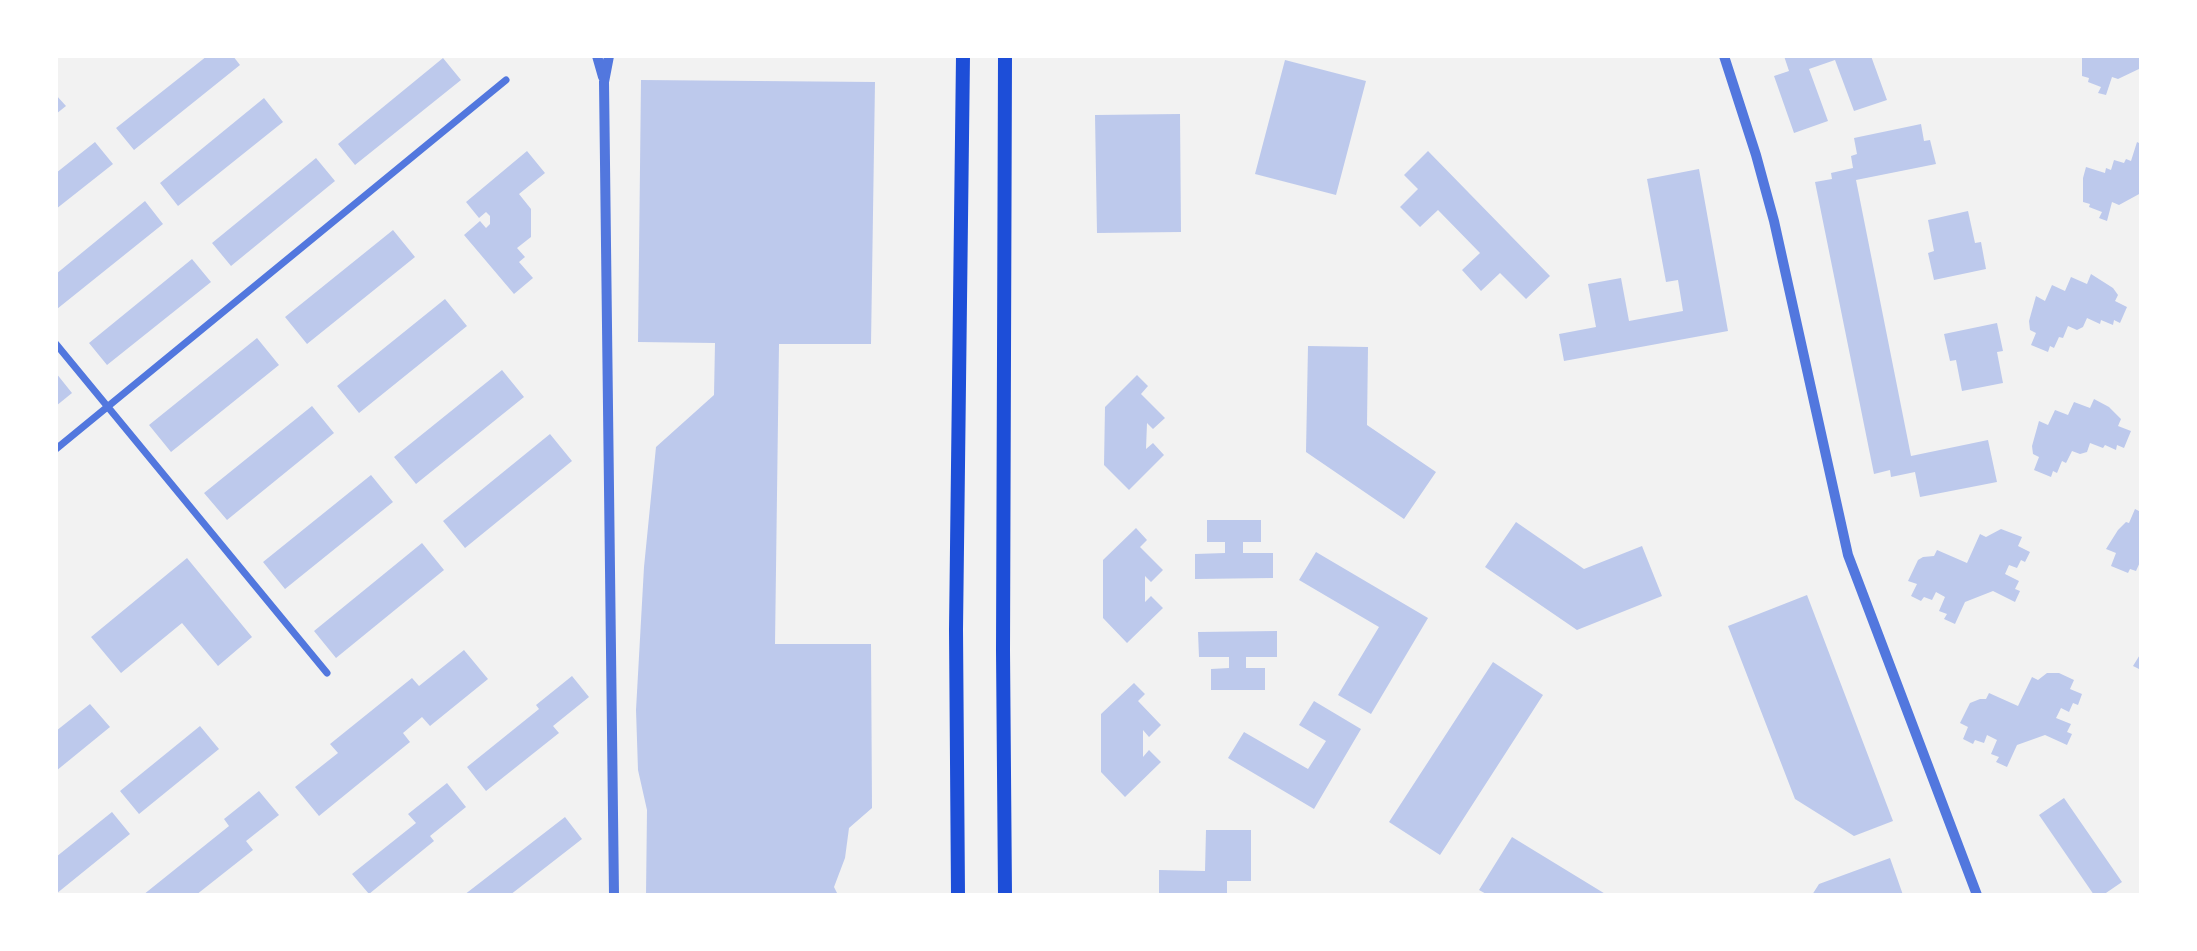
<!DOCTYPE html>
<html>
<head>
<meta charset="utf-8">
<style>
  body { margin:0 }
  #map { position:relative; width:2197px; height:951px; overflow:hidden; background:#f2f2f2; font-family:"Varela Round",sans-serif }
  canvas { display:block }
  .frame { position:absolute; inset:0; border:58px solid #fff; pointer-events:none }
</style>
</head>
<body>
<div id="map">
<canvas width="2197" height="951"></canvas>
<div class="frame"></div>
</div>
<script>
const ctx = document.querySelector('canvas').getContext('2d');
ctx.lineJoin = 'round';
function paint(path, color) {
  ctx.fillStyle = color;
  ctx.fill(path, 'evenodd');
}
function poly(rows) {
  const path = new Path2D();
  for (const r of rows) {
    path.moveTo(r[0], r[1]);
    for (let i = 2; i < r.length; i += 2) path.lineTo(r[i], r[i + 1]);
  }
  return path;
}
function stroke(path, color, width, dash) {
  ctx.strokeStyle = color;
  ctx.lineWidth = width;
  ctx.lineCap = dash ? 'butt' : 'round';
  ctx.setLineDash(dash || []);
  ctx.stroke(path);
}
const building = poly([
  [207,56,233,56,240,65,134,150,116,128],
  [1784,56,1871,56,1887,100,1854,111,1835,60,1809,69,1828,121,1794,133,1774,76,1789,71],
  [2082,56,2141,56,2141,68,2118,79,2112,77,2106,95,2098,93,2101,87,2088,82,2089,78,2082,76],
  [443,58,461,80,355,165,338,144],
  [1285,60,1366,81,1336,195,1255,174],
  [641,80,875,82,871,344,779,344,775,644,871,644,872,808,849,828,845,858,834,887,838,895,646,895,647,810,638,770,636,710,644,567,656,447,714,395,715,343,638,342],
  [56,95,66,106,56,114],
  [264,98,283,122,178,206,160,183],
  [1180,114,1181,232,1097,233,1095,115],
  [1921,124,1924,141,1930,140,1936,164,1856,180,1911,456,1988,440,1997,482,1920,497,1915,472,1891,477,1890,470,1874,474,1815,182,1832,179,1831,173,1853,168,1851,156,1857,154,1854,138],
  [95,142,113,164,56,209,56,173],
  [2137,142,2141,144,2141,193,2119,205,2112,202,2107,221,2099,218,2102,212,2089,207,2090,204,2083,202,2083,178,2086,167,2105,173,2106,168,2111,170,2114,160,2124,163,2126,159,2131,161],
  [527,151,545,173,519,194,531,209,531,237,517,248,525,257,519,262,533,278,514,294,464,235,480,221,486,228,490,224,490,216,486,212,479,218,466,202],
  [1428,151,1550,276,1526,299,1500,273,1481,291,1462,270,1480,253,1438,210,1420,227,1400,207,1418,189,1404,175],
  [316,158,335,181,231,266,212,243],
  [1699,169,1728,331,1564,361,1559,334,1596,327,1588,284,1621,278,1629,321,1683,311,1678,280,1666,282,1647,179],
  [145,201,163,224,57,309,56,274],
  [1968,211,1975,243,1981,242,1986,269,1934,280,1928,253,1934,251,1928,220],
  [393,230,415,257,307,344,285,317],
  [192,259,211,282,107,365,89,343],
  [2091,274,2113,288,2118,295,2115,301,2127,307,2120,323,2114,320,2113,325,2101,320,2100,324,2087,318,2083,327,2077,330,2068,326,2063,338,2059,337,2054,348,2050,346,2048,352,2031,345,2036,333,2030,330,2029,321,2036,296,2045,301,2052,285,2065,291,2071,277,2087,284],
  [445,299,467,326,359,413,337,386],
  [1997,323,2003,351,1997,352,2003,383,1962,391,1956,360,1950,361,1944,334],
  [257,338,279,365,171,452,149,425],
  [1308,346,1368,347,1367,425,1436,472,1404,519,1306,452],
  [502,370,524,397,416,484,394,457],
  [56,373,72,393,56,406],
  [1137,375,1148,386,1141,394,1165,418,1153,429,1147,423,1146,449,1153,443,1164,455,1129,490,1104,465,1105,407],
  [2094,399,2109,407,2121,419,2118,426,2131,431,2124,448,2117,445,2116,450,2105,445,2103,448,2090,443,2087,452,2080,454,2072,451,2066,463,2062,461,2057,473,2053,471,2051,477,2034,470,2039,457,2033,454,2032,446,2039,421,2048,425,2055,410,2068,415,2074,402,2090,408],
  [312,406,334,433,227,520,204,493],
  [550,434,572,461,465,548,443,521],
  [371,475,393,502,285,589,263,562],
  [2135,509,2141,512,2141,560,2136,571,2130,569,2128,573,2111,566,2116,553,2106,549,2118,530,2126,522,2129,523],
  [1207,520,1261,520,1261,542,1243,542,1243,553,1273,553,1273,578,1195,579,1195,554,1225,553,1225,542,1207,542],
  [1516,522,1584,569,1642,546,1662,596,1577,630,1485,567],
  [1136,528,1147,540,1140,547,1163,570,1151,582,1145,576,1145,602,1151,596,1163,608,1127,643,1103,618,1103,560],
  [2001,529,2022,537,2018,546,2030,552,2025,562,2021,560,2017,568,2009,565,2005,574,2019,581,2015,589,2020,591,2015,602,1993,591,1965,602,1955,624,1944,619,1947,614,1939,611,1945,597,1936,592,1932,600,1924,597,1921,601,1911,596,1917,584,1908,581,1918,560,1923,557,1934,556,1937,550,1967,563,1980,534,1986,537],
  [422,543,444,570,336,658,314,631],
  [1316,552,1428,618,1371,714,1338,695,1379,627,1299,580],
  [187,558,252,637,218,666,182,623,121,673,91,637],
  [1807,595,1893,821,1854,836,1795,799,1728,626],
  [1277,631,1277,657,1246,657,1246,668,1265,668,1265,690,1211,690,1211,669,1229,668,1229,657,1199,657,1198,632],
  [464,650,488,679,430,726,422,717,403,733,410,742,319,816,295,787,338,753,330,744,412,678,419,686],
  [2141,653,2141,670,2133,666],
  [1493,662,1543,695,1440,855,1389,822],
  [2047,673,2059,673,2074,680,2070,689,2082,694,2078,705,2073,703,2069,712,2061,708,2056,718,2071,724,2067,732,2072,734,2067,745,2045,735,2017,745,2007,767,1996,762,1999,757,1991,754,1997,740,1987,735,1984,743,1975,740,1973,744,1963,739,1968,727,1960,723,1970,703,1980,699,1986,699,1989,693,2018,706,2032,677,2038,680],
  [572,676,589,697,553,726,559,733,486,791,467,767,539,709,536,705],
  [1134,683,1145,694,1138,701,1161,725,1149,737,1143,730,1143,757,1149,750,1161,762,1125,797,1101,772,1101,714],
  [1314,701,1361,729,1314,809,1228,758,1244,732,1308,769,1326,741,1299,725],
  [90,704,110,727,56,771,56,731],
  [200,726,219,749,139,814,120,791],
  [447,783,466,807,430,836,434,841,369,894,352,874,416,823,408,814],
  [259,791,279,815,246,841,253,850,196,895,143,895,229,826,224,819],
  [2064,798,2122,882,2103,895,2094,895,2039,815],
  [112,812,130,834,56,894,56,857],
  [565,817,582,839,510,895,464,895],
  [1206,830,1251,830,1251,881,1227,881,1227,895,1159,895,1159,870,1205,871],
  [1512,837,1607,895,1488,895,1479,890],
  [1890,858,1903,895,1812,895,1819,884]
]);
const minor = poly([
  [56,344,327,673],
  [56,449,506,80]
]);
const tertiary = poly([
  [597,56,603,77],
  [609,56,604,82,614,895],
  [1724,56,1756,155,1774,221,1848,555,1977,895]
]);
const primary = poly([
  [1005,56,1003,650,1005,895],
  [958,895,956,629,963,56]
]);
paint(building, '#bdc9ec');
stroke(minor, '#5277de', 7);
stroke(tertiary, '#5277de', 10);
stroke(primary, '#1d4ed8', 14);
</script>
</body>
</html>
